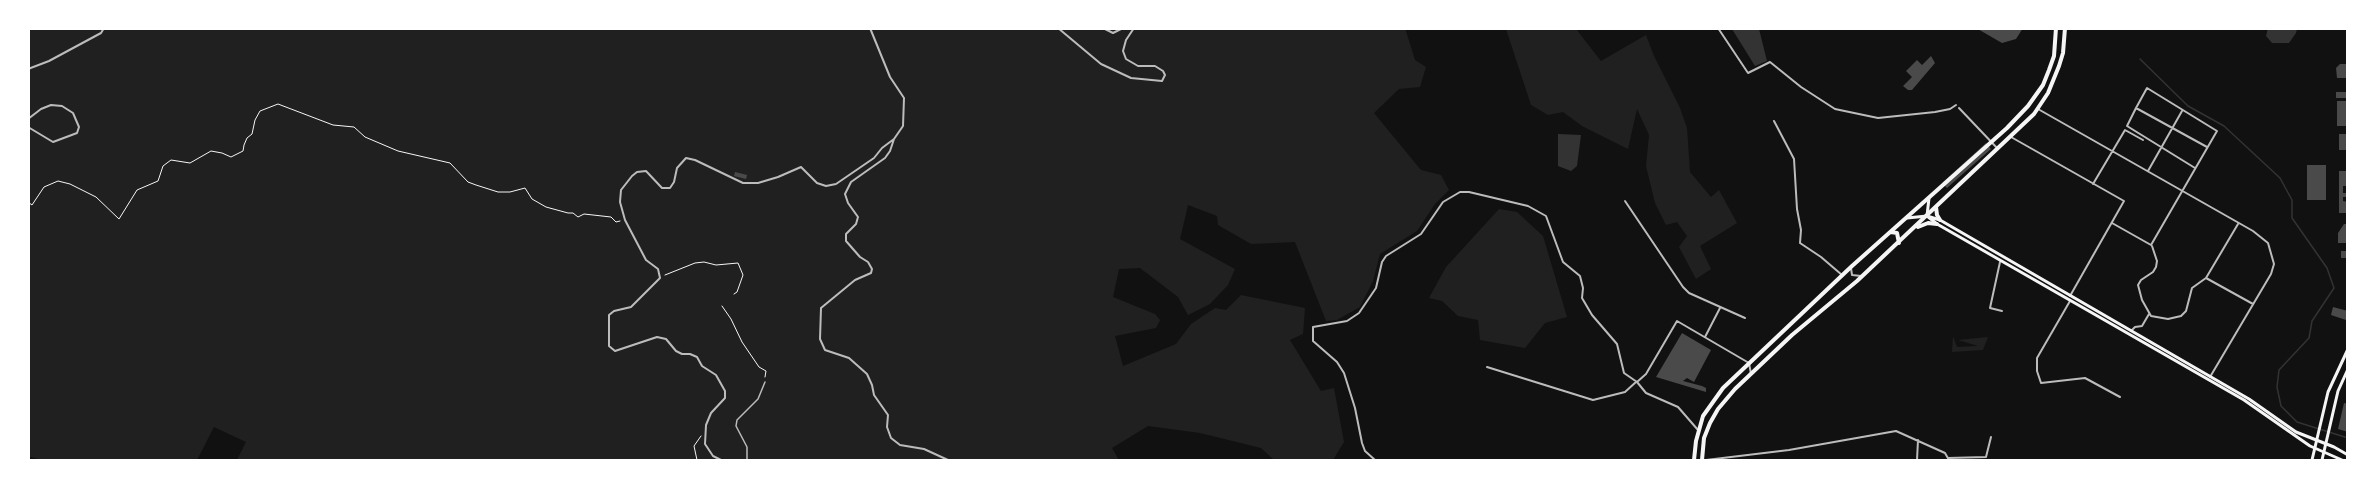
<!DOCTYPE html>
<html>
<head>
<meta charset="utf-8">
<style>
  body { margin:0 }
  #map { position:relative; width:2376px; height:489px; overflow:hidden; background:#111; font-family:Lora,serif }
  canvas { display:block }
  .frame { position:absolute; inset:0; border:30px solid #fff; pointer-events:none }
</style>
</head>
<body>
<div id="map">
<canvas width="2376" height="489"></canvas>
<div class="frame"></div>
</div>
<script>
const ctx = document.querySelector('canvas').getContext('2d');
ctx.lineJoin = 'round';
function paint(path, color) {
  ctx.fillStyle = color;
  ctx.fill(path, 'evenodd');
}
function poly(rows) {
  const path = new Path2D();
  for (const r of rows) {
    path.moveTo(r[0], r[1]);
    for (let i = 2; i < r.length; i += 2) path.lineTo(r[i], r[i + 1]);
  }
  return path;
}
function stroke(path, color, width, dash) {
  ctx.strokeStyle = color;
  ctx.lineWidth = width;
  ctx.lineCap = dash ? 'butt' : 'round';
  ctx.setLineDash(dash || []);
  ctx.stroke(path);
}
const green = poly([
  [1405,28,1415,60,1426,67,1420,87,1399,89,1374,113,1421,170,1441,175,1449,190,1435,204,1417,231,1380,254,1373,281,1360,307,1337,320,1326,321,1295,242,1251,244,1218,225,1217,216,1188,205,1180,239,1235,269,1228,285,1210,304,1188,315,1178,297,1140,268,1119,269,1113,297,1155,314,1160,320,1156,328,1115,336,1123,366,1176,344,1191,324,1215,308,1226,310,1241,295,1305,308,1303,334,1290,340,1321,391,1334,388,1344,442,1333,460,1274,460,1261,448,1200,433,1148,426,1112,448,1119,460,237,460,246,442,214,427,197,460,42,460,31,457,29,458,29,29],
  [1506,29,1576,29,1601,61,1646,35,1654,56,1680,108,1687,128,1690,172,1711,197,1719,190,1737,223,1700,246,1711,269,1696,279,1679,247,1687,236,1677,222,1666,225,1655,203,1646,166,1649,135,1637,109,1628,149,1582,126,1563,112,1548,115,1531,105],
  [1499,209,1517,212,1543,236,1567,317,1545,323,1525,348,1480,340,1478,320,1458,316,1442,301,1429,298,1446,267],
  [1953,336,1957,347,1978,346,1958,340,1988,337,1983,350,1952,352]
]);
const water = poly([
  [2268,28,2297,29,2296,33,2289,43,2272,43,2266,36],
  [1732,29,1759,29,1767,61,1755,66],
  [1558,134,1581,135,1577,166,1571,171,1558,166]
]);
const stream = poly([
  [2140,59,2188,106,2224,126,2280,178,2292,200,2292,218,2327,268,2334,288,2312,321,2309,338,2279,370,2277,387,2281,406,2297,422,2348,438]
]);
const building = poly([
  [1976,28,2023,28,2016,39,2002,43],
  [1931,56,1935,63,1912,90,1908,90,1903,86,1912,77,1906,71,1917,60,1922,65],
  [2340,64,2348,64,2347,78,2337,78,2336,68],
  [2336,92,2348,92,2348,98,2336,98],
  [2337,101,2348,101,2348,126,2337,126],
  [2339,134,2348,134,2348,150,2339,150],
  [1986,143,1991,149,1947,188,1942,183],
  [2307,165,2326,165,2326,200,2307,200],
  [2339,171,2348,171,2348,186,2343,186,2343,193,2346,193,2346,197,2343,197,2343,201,2348,202,2348,213,2339,213],
  [735,172,747,175,746,179,734,176],
  [2344,224,2348,224,2348,243,2338,243,2338,233],
  [2341,251,2348,251,2348,258,2341,258],
  [2333,307,2348,311,2346,320,2331,315],
  [1682,333,1711,350,1694,382,1687,378,1683,381,1702,386,1706,388,1706,392,1656,377],
  [2344,403,2348,404,2348,432,2338,429]
]);
const path = poly([
  [28,202,32,205,44,187,58,181,70,184,96,197,119,219,137,190,158,181,163,166,171,160,190,163,211,151,222,153,231,157,243,151,244,145,247,138,252,134,255,120,260,111,278,104,333,125,354,127,365,137,398,151,450,163,468,182,476,185,498,192,510,192,525,188,532,199,546,207,568,213,573,213,578,217,584,214,611,217,616,222,620,221],
  [665,275,695,263,704,262,716,265,738,263,743,275,737,292,734,294],
  [722,306,731,319,742,342,759,367,766,371,765,377],
  [697,460,694,446,701,436]
]);
const pedestrian = poly([
  [747,460,747,447,736,426,737,420,758,399,765,382]
]);
const minor = poly([
  [1058,28,1101,64,1131,78,1162,81,1165,75,1163,71,1155,66,1138,66,1126,59,1123,51,1126,40,1134,28],
  [1103,28,1113,33,1123,28],
  [1718,28,1748,73,1770,62,1801,87,1835,109,1878,118,1935,112,1950,109,1956,105],
  [28,69,49,61,101,33,104,28],
  [1959,108,1998,149],
  [2136,108,2127,126,2195,168],
  [2038,109,2253,231,2268,243,2274,264,2271,274,2210,377],
  [28,119,41,109,51,105,62,106,73,113,79,127,77,133,53,142,28,127],
  [1774,121,1794,159,1797,209,1801,230,1800,243,1821,257,1842,275],
  [2011,137,2124,201,2070,296],
  [894,139,890,151,885,158,851,182,845,194,848,203,858,217,856,224,846,234,846,241,860,257,868,262,872,269,871,273,855,280,821,308,820,339,825,350,849,358,867,374,872,385,874,395,888,415,887,427,891,438,900,445,924,449,948,460],
  [2148,171,2182,111],
  [2093,184,2125,130,2143,140],
  [1625,201,1683,287,1689,293,1745,318],
  [2112,223,2151,245],
  [2238,224,2206,278,2253,304],
  [2151,245,2217,131,2147,88,2136,108,2207,147],
  [2152,246,2157,261,2156,267,2153,272,2141,280,2138,285,2142,300,2151,316,2168,319,2181,316,2186,311,2192,288,2206,278],
  [2000,262,1990,308,2002,311],
  [2070,301,2037,358,2037,371,2041,383,2085,378,2120,397],
  [2131,331,2135,327,2142,326,2149,314],
  [1705,337,1720,308],
  [1487,367,1593,400,1625,392,1636,382],
  [1637,382,1646,374,1677,321,1749,363,1751,374],
  [1986,457,1991,437],
  [1948,458,1986,457],
  [721,460,713,456,705,444,706,425,711,413,725,398,725,391,716,375,702,366,697,357,690,354,682,354,676,351,666,339,657,337,615,351,609,346,609,315,614,311,631,307,660,278,658,269,646,260,625,220,620,202,621,190,632,176,637,172,646,171,662,188,670,188,674,182,677,168,686,158,695,160,743,183,758,183,778,177,801,167,817,183,826,186,836,184,874,158,882,148,894,139,903,126,904,98,890,77,870,28],
  [1375,460,1365,451,1362,443,1355,408,1344,373,1337,362,1313,341,1313,327,1347,321,1359,313,1376,288,1382,262,1386,256,1421,234,1443,202,1460,192,1469,192,1528,206,1546,216,1563,262,1580,276,1583,288,1582,298,1592,315,1617,344,1624,373,1637,382,1646,393,1678,407,1698,430],
  [1706,460,1789,450,1896,431,1945,453,1949,460],
  [1917,460,1918,440]
]);
const tertiary = poly([
  [1851,268,1852,275,1861,276]
]);
const secondary = poly([
  [1929,198,1927,216,1937,224,2244,400,2310,446,2342,460],
  [1907,218,1927,216,1940,220,2249,399,2296,432,2334,447,2348,455]
]);
const primary = poly([
  [2312,460,2328,392,2348,349],
  [2322,460,2338,391,2348,369]
]);
const trunk = poly([
  [1936,207,1937,215,1940,220],
  [1918,227,1928,223,1937,224],
  [1891,232,1897,233,1899,243],
  [1694,460,1696,441,1703,416,1723,388,1852,266,2007,128,2028,106,2043,85,2049,70,2054,56,2056,28],
  [1702,460,1704,438,1710,423,1718,409,1735,389,1792,335,1857,281,2034,114,2048,93,2059,66,2063,53,2065,28]
]);
paint(green, '#202020');
paint(water, '#333');
stroke(stream, '#333', 1.5);
paint(building, '#4a4a4a');
stroke(path, '#f5f5f5', 1);
stroke(pedestrian, '#bcbcbc', 1.5);
stroke(minor, '#bcbcbc', 2);
stroke(tertiary, '#bcbcbc', 2);
stroke(secondary, '#f5f5f5', 3);
stroke(primary, '#f5f5f5', 3);
stroke(trunk, '#f5f5f5', 4);
</script>
</body>
</html>
